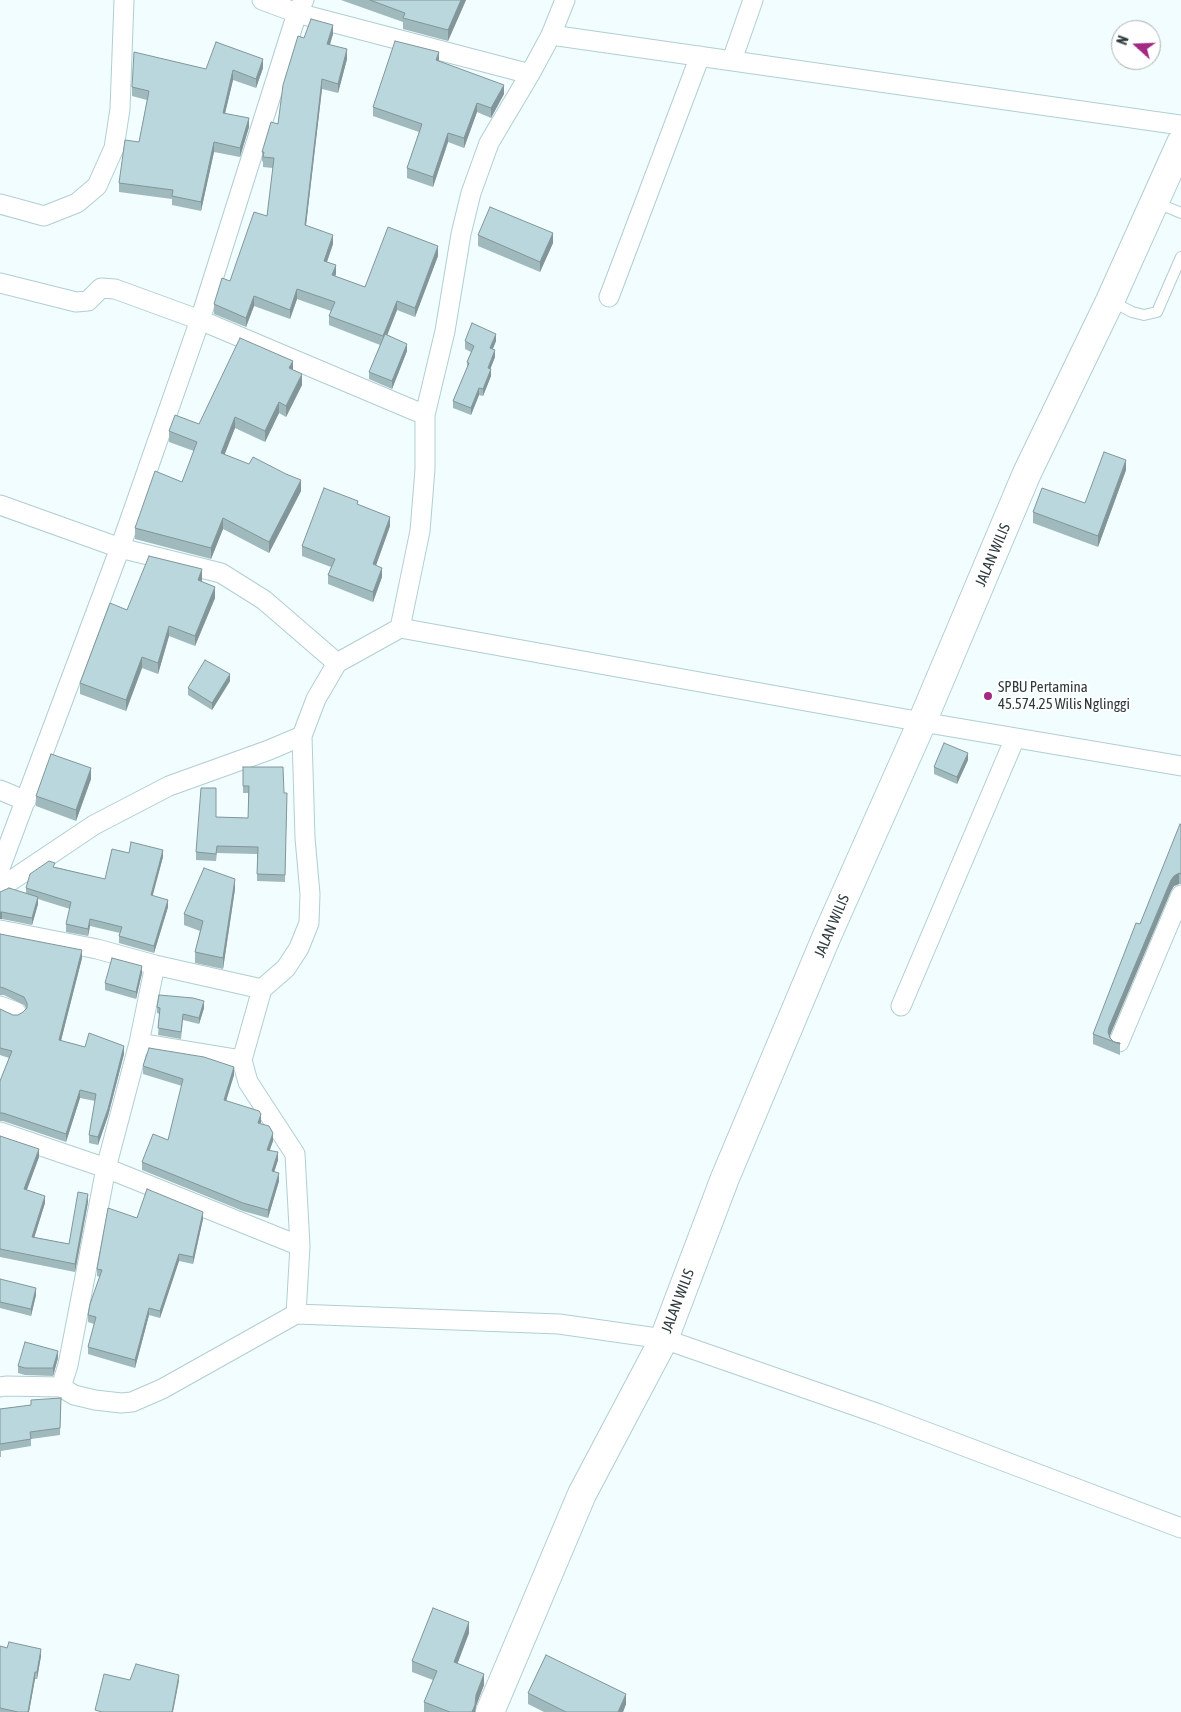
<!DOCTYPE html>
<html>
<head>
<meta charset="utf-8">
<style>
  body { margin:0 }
  #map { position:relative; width:1181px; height:1712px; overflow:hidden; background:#f1fdff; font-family:"Asap Condensed",sans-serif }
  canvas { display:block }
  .north { position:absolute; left:1111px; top:20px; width:50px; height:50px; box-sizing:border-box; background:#fff; border:1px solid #acb0b1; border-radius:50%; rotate:290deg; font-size:14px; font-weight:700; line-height:20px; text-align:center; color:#2f3a3d }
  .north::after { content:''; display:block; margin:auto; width:18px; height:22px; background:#a22a82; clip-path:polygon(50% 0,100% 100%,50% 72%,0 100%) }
</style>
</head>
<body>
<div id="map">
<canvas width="1181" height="1712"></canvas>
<div class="north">N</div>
</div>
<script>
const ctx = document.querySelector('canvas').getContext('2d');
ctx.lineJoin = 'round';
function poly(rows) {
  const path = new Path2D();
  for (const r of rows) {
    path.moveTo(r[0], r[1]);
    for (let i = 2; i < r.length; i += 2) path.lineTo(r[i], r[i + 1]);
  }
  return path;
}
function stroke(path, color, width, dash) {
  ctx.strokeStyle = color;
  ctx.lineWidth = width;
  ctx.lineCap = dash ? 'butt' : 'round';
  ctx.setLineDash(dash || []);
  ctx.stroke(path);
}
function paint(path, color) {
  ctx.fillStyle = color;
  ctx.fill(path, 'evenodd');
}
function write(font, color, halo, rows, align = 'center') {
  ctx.font = font + ' "Asap Condensed",sans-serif';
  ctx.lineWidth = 4;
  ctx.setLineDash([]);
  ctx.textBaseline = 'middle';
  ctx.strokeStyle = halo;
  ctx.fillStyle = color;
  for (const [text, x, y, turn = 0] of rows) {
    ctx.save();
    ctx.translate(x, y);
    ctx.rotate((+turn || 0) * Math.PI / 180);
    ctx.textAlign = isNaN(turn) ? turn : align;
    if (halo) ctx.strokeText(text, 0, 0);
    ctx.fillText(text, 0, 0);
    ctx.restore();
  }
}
const lane = poly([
  [1157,203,1181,213],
  [1111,301,1132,312,1144,315,1157,312,1181,257]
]);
const street = poly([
  [262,0,297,13,530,74],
  [551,35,1181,125],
  [732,60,753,0],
  [0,204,44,216,77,203,97,186,114,148,120,109,124,0],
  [0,283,76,302,88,301,101,288,115,289,200,320,425,415],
  [609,297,700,56],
  [0,505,120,548,221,573,264,600,337,663],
  [400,628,922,722,1181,766],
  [0,790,26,801],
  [0,868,120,548,200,320,297,13,304,0],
  [0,888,94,825,169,786,269,750,302,736],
  [0,930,97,949,155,965,262,989],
  [0,1006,16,1012],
  [901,1006,1015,738],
  [1119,1042,1181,895],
  [139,1043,242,1060],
  [0,1132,106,1168,300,1246],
  [296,1314,300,1246,295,1154,248,1082,242,1060,262,989,286,968,299,948,309,923,310,894,305,838,302,736,316,699,337,663,400,628,420,531,425,469,425,415,445,331,461,234,471,193,489,143,530,74,551,35,565,0],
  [0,1387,6,1386,61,1387,74,1395,95,1400,121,1403,132,1402,162,1389,296,1314,559,1324,664,1339,879,1414,1181,1528],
  [61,1387,68,1365,106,1168,139,1043,155,965]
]);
const secondary = poly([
  [490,1712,582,1494,664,1339,725,1178,826,938,922,722,1027,473,1110,301,1181,143]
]);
const wall = poly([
  [341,0,466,0,448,41,403,29,403,22],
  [333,34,330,45,347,59,338,93,322,89,306,225,333,244,327,262,336,274,335,276,365,287,438,256,415,317,397,310,387,335,407,351,392,389,369,379,369,372,380,345,329,325,329,316,331,311,297,299,290,319,254,306,246,327,214,314,214,304,230,281,267,216,273,168,263,167,263,162,262,161,262,152,278,124,304,38],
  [439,61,504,94,491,118,477,112,464,148,448,142,433,187,407,178,407,168,419,132,373,116,373,107],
  [263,68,256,88,233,80,225,113,249,127,240,157,214,152,201,211,172,205,172,199,119,192,119,183,139,142,147,100,132,96,132,87,206,69],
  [478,235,553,243,540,272,478,246],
  [465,341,496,341,493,349,495,357,490,369,491,376,483,396,479,395,471,415,453,408,453,401,467,368,467,362,471,352,465,349],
  [293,370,302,385,286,417,279,413,265,442,235,428,224,454,301,491,269,553,223,529,211,559,135,539,135,528,182,482,194,451,169,442,169,431,199,424],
  [1126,470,1098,547,1033,523,1033,512,1085,503],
  [358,505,390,526,376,565,382,577,373,602,328,584,328,575,331,567,302,556,302,546],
  [202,580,202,582,215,598,195,646,169,636,158,674,142,668,126,711,80,694,80,683,127,610],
  [230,681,212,710,188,695,188,688],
  [968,760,957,784,934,774,934,767],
  [243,767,284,793,287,793,285,882,257,881,257,854,217,853,216,861,196,860,196,852,216,817,248,818,248,793,243,793],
  [91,779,76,821,36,806,36,796],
  [1181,825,1181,884,1179,884,1174,886,1171,891,1109,1036,1110,1038,1114,1042,1120,1043,1120,1055,1093,1044,1093,1034,1140,924],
  [129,853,163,857,152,895,168,907,154,953,119,943,119,936,120,933,90,926,88,936,66,932,66,924,70,909,38,899,38,904,32,925,2,919,0,919,0,892,26,894,26,888,55,867,105,879],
  [235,889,223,969,195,963,195,952,200,931,184,925,184,914],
  [0,934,82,958,61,1041,85,1047,124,1054,108,1116,98,1145,89,1143,89,1135,95,1101,80,1098,66,1142,3,1121,0,1121,0,1081,9,1058,0,1055,0,1009,13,1015,18,1015,23,1012,26,1008,24,1005,4,995,0,995],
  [142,973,136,999,105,990,105,983],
  [157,1007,204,1008,199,1024,183,1020,181,1039,158,1035,160,1014,157,1013],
  [143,1066,234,1075,226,1100,261,1122,260,1124,273,1141,270,1150,278,1160,274,1172,279,1181,268,1218,243,1211,142,1170,142,1162,168,1140,182,1086,143,1074],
  [0,1136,39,1157,27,1190,45,1203,34,1237,69,1244,88,1202,75,1272,0,1257],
  [137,1218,203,1219,193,1264,179,1261,160,1318,149,1315,135,1368,88,1354,88,1347,94,1324,88,1322,88,1315,100,1277,97,1276,97,1269],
  [0,1279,36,1295,31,1316,0,1308],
  [58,1358,53,1376,25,1375,18,1373,18,1366],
  [61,1398,60,1435,31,1439,31,1446,1,1451,1,1457,0,1457,0,1409,31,1405],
  [469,1633,457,1664,484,1685,476,1706,475,1712,424,1712,424,1702,433,1680,412,1672,412,1661],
  [0,1646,41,1656,37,1679,35,1679,29,1712,0,1712],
  [528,1693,626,1704,623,1712,544,1712,528,1704]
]);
const shadedWall = poly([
  [461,0,466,0,448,41,448,30],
  [333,25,333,34,327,53,327,44],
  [347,49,347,59,338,93,338,84],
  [439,52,439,62,436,60],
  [263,59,263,68,256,88,256,79],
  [233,70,233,80,223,122,223,113],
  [322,79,322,89,305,234,305,225],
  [504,85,504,94,491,118,491,108],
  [477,103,477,112,464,148,464,138],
  [249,118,249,127,240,157,240,148],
  [448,133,448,142,433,187,433,177],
  [214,142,214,152,201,211,201,202],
  [553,233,553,243,540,272,540,262],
  [333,235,333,244,324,270,324,261],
  [438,246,438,256,415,317,415,308],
  [336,265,336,274,332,284,332,275],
  [297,289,297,299,290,319,290,310],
  [254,296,254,306,246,327,246,318],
  [397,301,397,310,383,346,383,336],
  [496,334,496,341,490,355,490,348],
  [407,344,407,351,392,389,392,381],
  [495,350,495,357,488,375,488,368],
  [293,361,293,372,289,368],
  [491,369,491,376,483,396,483,389],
  [302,374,302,385,286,417,286,406],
  [479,388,479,395,471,415,471,408],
  [279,402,279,413,265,442,265,431],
  [235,417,235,428,221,464,221,453],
  [1126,460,1126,470,1098,547,1098,536],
  [301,480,301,491,269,553,269,542],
  [390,517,390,526,373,574,373,564],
  [223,518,223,529,211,559,211,548],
  [382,568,382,577,373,602,373,592],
  [202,569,202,580,198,591,198,580],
  [215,587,215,598,195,646,195,636],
  [169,626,169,636,158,674,158,663],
  [142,657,142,668,126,711,126,700],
  [230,674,230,681,212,710,212,703],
  [968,753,968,760,957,784,957,777],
  [91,768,91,779,76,821,76,810],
  [163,850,163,857,151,902,151,895],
  [1179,873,1179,884,1174,886,1171,891,1109,1038,1108,1032,1109,1027,1171,880,1174,876],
  [235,879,235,889,223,969,223,958],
  [38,897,38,904,32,925,32,918],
  [168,900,168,907,154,953,154,946],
  [0,912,2,912,2,919,0,919],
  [90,919,90,926,88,936,88,929],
  [82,950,82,958,59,1048,59,1040],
  [142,966,142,973,136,999,136,992],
  [204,1001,204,1008,199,1024,199,1018],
  [124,1046,124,1054,108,1116,98,1145,98,1137],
  [234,1067,234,1075,224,1108,224,1100],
  [80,1090,80,1098,66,1142,66,1134],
  [261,1114,261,1122,258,1131,258,1123],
  [273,1133,273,1141,267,1157,267,1150],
  [39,1149,39,1157,24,1197,24,1189],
  [278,1152,278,1160,272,1179,272,1171],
  [279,1173,279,1181,268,1218,268,1210],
  [88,1194,88,1202,75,1272,75,1264],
  [45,1196,45,1203,32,1245,32,1237],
  [203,1212,203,1219,193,1264,193,1257],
  [179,1254,179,1261,160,1318,160,1311],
  [36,1288,36,1295,31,1316,31,1309],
  [149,1308,149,1315,135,1368,135,1360],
  [58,1351,58,1358,53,1376,53,1368],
  [469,1622,469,1633,454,1673,454,1662],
  [41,1649,41,1656,37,1679,37,1672],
  [35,1672,35,1679,29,1712,28,1712],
  [484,1674,484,1685,476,1706,475,1712,472,1712,476,1695],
  [179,1675,179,1681,173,1712,172,1712],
  [626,1694,626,1704,623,1712,618,1712]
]);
const building = poly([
  [370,0,461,0,448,30,403,18,405,13,370,0],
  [311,19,333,25,327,44,347,49,338,84,322,79,305,225,333,235,324,261,336,265,332,275,365,287,388,227,438,246,415,308,397,301,383,336,329,316,335,302,297,289,290,310,254,296,246,318,214,304,222,278,230,281,254,212,267,216,274,158,263,157,264,152,262,152,271,122,278,124,283,85,298,36,304,38,311,19],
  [395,41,439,52,436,60,504,85,491,108,477,103,464,138,448,133,433,177,407,168,422,124,373,107,395,41],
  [216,42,263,59,256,79,233,70,223,113,249,118,240,148,214,142,201,202,172,196,173,190,119,183,125,140,139,142,149,91,132,87,134,52,206,69,216,42],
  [490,207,553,233,540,262,478,235,490,207],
  [472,323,496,334,490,348,495,350,488,368,491,369,483,389,479,388,471,408,453,401,469,363,467,362,474,346,465,341,472,323],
  [385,334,407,344,392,381,369,372,385,334],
  [240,338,293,361,289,368,302,374,286,406,279,402,265,431,235,417,221,453,249,464,253,457,286,474,301,480,269,542,223,518,211,548,135,528,155,471,182,482,197,442,169,431,175,415,199,424,240,338],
  [1104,452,1126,460,1098,536,1033,512,1042,488,1085,503,1104,452],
  [324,488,358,501,357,504,390,517,373,564,382,568,373,592,328,575,335,559,302,546,324,488],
  [149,556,202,569,198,580,215,587,195,636,169,626,158,663,142,657,126,700,80,683,110,603,127,610,149,556],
  [205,660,230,674,212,703,188,688,205,660],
  [944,743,968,753,957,777,934,767,944,743],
  [51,754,91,768,76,810,36,796,51,754],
  [243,767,283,767,284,793,287,793,285,875,257,874,258,847,217,846,216,854,196,852,201,788,216,788,216,817,248,818,249,786,243,786,243,767],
  [1180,824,1181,825,1181,874,1179,873,1174,876,1171,880,1109,1027,1108,1032,1110,1038,1114,1042,1120,1043,1120,1044,1093,1034,1136,923,1140,924,1180,824],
  [131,842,163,850,151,895,168,900,154,946,119,936,122,927,90,919,88,929,66,924,71,902,26,888,30,874,49,861,55,863,53,867,105,879,112,849,129,853,131,842],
  [204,868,235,879,223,958,195,952,203,921,184,914,204,868],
  [9,888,38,897,32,918,2,912,0,912,0,892,9,888],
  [0,934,82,950,59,1040,85,1047,89,1033,124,1046,108,1109,98,1137,89,1135,96,1094,80,1090,66,1134,3,1113,0,1113,0,1081,12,1051,0,1048,0,1009,13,1015,18,1015,23,1012,27,1008,27,1003,24,997,4,988,0,987,0,934],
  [112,958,142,966,136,992,105,983,112,958],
  [159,995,193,998,204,1001,199,1018,183,1014,181,1032,158,1028,160,1008,157,1007,159,995],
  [149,1048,204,1057,234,1067,224,1100,259,1111,261,1114,258,1123,269,1126,273,1133,267,1150,278,1152,272,1171,279,1173,268,1210,243,1203,142,1162,153,1134,168,1140,183,1079,143,1066,149,1048],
  [0,1136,39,1149,24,1189,45,1196,32,1237,69,1244,78,1192,88,1194,75,1264,0,1249,0,1136],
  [147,1189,203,1212,193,1257,179,1254,160,1311,149,1308,135,1360,88,1347,96,1317,88,1315,90,1304,102,1270,97,1269,108,1208,137,1218,147,1189],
  [0,1279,36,1288,31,1309,0,1302,0,1279],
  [25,1342,58,1351,53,1368,25,1368,18,1366,25,1342],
  [61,1398,60,1428,30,1432,31,1439,0,1444,0,1409,31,1405,31,1400,61,1398],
  [433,1608,469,1622,454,1662,484,1674,476,1695,475,1705,472,1712,450,1712,424,1702,437,1671,412,1661,433,1608],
  [9,1642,41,1649,37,1672,35,1672,28,1712,18,1712,0,1708,0,1646,7,1648,9,1642],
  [546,1655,626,1694,618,1712,566,1712,528,1693,546,1655],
  [136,1664,179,1675,172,1712,102,1712,95,1710,104,1674,130,1680,136,1664]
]);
const markers = [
  [988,696,5,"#a22a82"]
];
const streetNames = [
  ["JALAN WILIS",993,555,-67],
  ["JALAN WILIS",832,926,-67],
  ["JALAN WILIS",678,1301,-69]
];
const poiNames = [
  ["SPBU Pertamina",998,687],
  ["45.574.25 Wilis Nglinggi",998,704]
];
stroke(lane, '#b1ced3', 12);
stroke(street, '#b1ced3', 21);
stroke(secondary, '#b1ced3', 30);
stroke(lane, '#fff', 10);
stroke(street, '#fff', 19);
stroke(secondary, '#fff', 28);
paint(wall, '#9fb9bd');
paint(shadedWall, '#82969a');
paint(building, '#b9d7dc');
stroke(building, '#82969a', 1);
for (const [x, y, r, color] of markers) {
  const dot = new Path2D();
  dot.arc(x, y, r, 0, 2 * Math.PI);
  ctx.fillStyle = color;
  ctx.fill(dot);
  stroke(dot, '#fff', 2);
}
write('15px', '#2f3a3d', '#fff', streetNames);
write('15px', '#2f3a3d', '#fff', poiNames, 'left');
</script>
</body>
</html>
